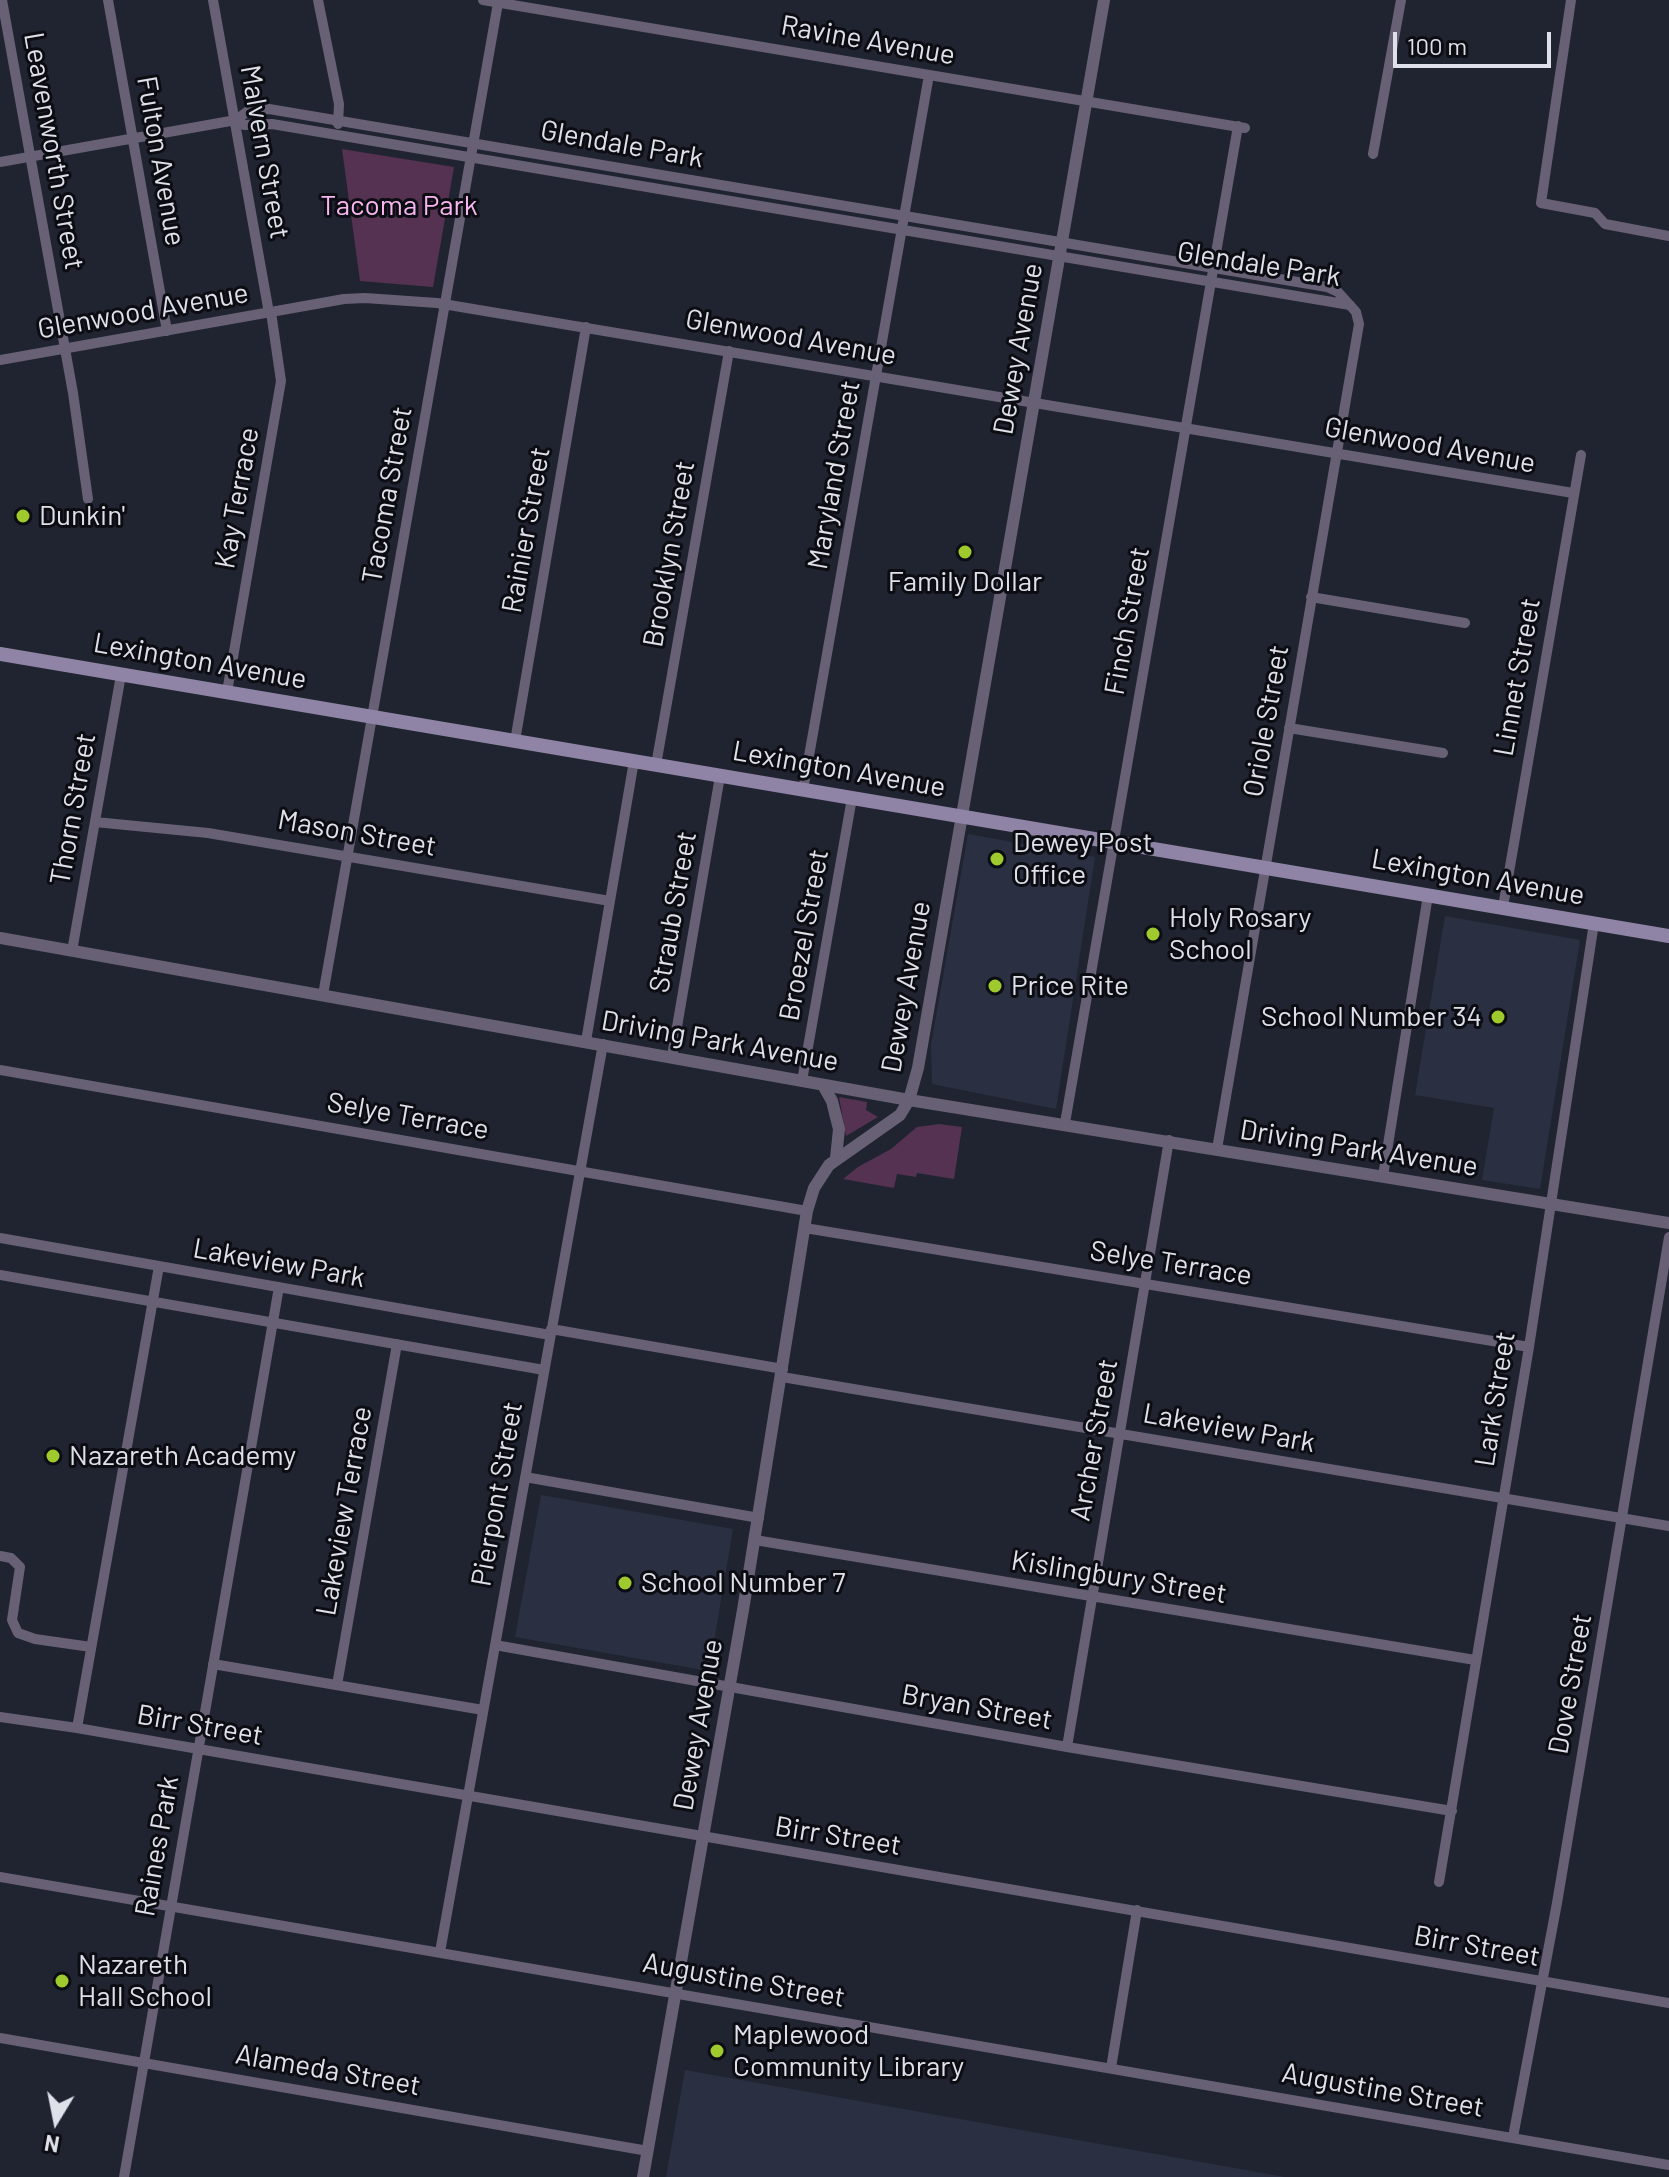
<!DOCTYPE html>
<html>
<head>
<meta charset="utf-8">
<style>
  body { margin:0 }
  #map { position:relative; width:1669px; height:2177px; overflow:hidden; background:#202431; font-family:Barlow,sans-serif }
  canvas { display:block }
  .north { position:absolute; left:16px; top:2081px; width:80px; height:80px; -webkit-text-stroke:6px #0c0d13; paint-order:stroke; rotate:190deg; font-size:22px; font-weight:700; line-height:32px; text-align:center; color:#dee1ea }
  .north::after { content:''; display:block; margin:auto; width:28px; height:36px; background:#dee1ea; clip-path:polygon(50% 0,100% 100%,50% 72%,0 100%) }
  .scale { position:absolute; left:1393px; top:32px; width:158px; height:36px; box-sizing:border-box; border:4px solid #dee1ea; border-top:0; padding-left:10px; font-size:24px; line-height:28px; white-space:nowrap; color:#dee1ea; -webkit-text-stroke:6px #0c0d13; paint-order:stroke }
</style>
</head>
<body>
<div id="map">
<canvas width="1669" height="2177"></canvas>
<div class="north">N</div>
<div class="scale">100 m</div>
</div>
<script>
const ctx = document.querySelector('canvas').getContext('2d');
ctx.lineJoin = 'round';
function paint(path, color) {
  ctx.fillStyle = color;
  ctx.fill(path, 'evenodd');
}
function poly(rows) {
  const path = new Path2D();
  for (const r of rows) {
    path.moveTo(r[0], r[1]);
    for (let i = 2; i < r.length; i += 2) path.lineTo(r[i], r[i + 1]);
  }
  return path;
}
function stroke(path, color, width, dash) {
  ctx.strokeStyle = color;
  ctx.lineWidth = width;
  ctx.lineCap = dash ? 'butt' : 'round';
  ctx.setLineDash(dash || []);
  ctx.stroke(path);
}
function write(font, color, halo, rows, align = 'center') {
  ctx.font = font + ' Barlow,sans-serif';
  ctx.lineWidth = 6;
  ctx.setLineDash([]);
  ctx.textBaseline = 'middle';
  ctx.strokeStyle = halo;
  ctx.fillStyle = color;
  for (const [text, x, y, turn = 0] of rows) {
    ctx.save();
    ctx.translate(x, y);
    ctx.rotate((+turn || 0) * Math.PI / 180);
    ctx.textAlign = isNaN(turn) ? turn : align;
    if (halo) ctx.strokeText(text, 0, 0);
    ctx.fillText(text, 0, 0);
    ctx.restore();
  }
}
const built = poly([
  [968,834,1095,857,1056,1109,932,1084,931,1045],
  [1445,916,1580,940,1540,1189,1482,1180,1494,1108,1415,1095],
  [541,1495,733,1529,709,1671,515,1637],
  [685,2070,1285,2177,666,2177]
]);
const green = poly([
  [342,149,454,167,433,287,360,281],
  [839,1097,867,1102,866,1110,878,1117,846,1136],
  [939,1124,962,1127,954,1179,917,1173,916,1177,897,1174,894,1188,843,1179,858,1167,891,1149,917,1127]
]);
const minor = poly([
  [2,0,73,393,88,499],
  [108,0,167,331],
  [213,0,269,313],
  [318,0,339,104,338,124],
  [483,0,1245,128],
  [1571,0,1541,203,1595,213,1605,224,1669,236],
  [236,120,244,125,272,124,1350,305],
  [1373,154,1401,0],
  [0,162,236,120,248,111,269,109,1327,287,1338,292,1356,312,1359,324,1217,1149],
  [0,360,344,299,365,298,437,303,1573,493],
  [1311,597,1465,623],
  [227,692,281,381,271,312],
  [1289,728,1443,753],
  [515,741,586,327],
  [656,765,729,351],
  [803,790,929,75],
  [95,822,208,833,610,901],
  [1503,907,1581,455],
  [72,951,121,675],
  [323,995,498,3],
  [586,1041,634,761],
  [672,1056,720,776],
  [0,1070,807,1211],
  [802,1081,852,798],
  [1065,1123,1238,126],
  [1383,1176,1428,895],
  [805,1228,1529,1347],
  [0,1238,550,1335],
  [0,1275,544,1370],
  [551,1329,783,1369],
  [782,1377,1669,1526],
  [525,1477,759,1518],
  [755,1540,1475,1660],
  [0,1556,11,1558,20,1567,12,1620,18,1633,35,1639,91,1647],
  [495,1645,1067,1747,1452,1811],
  [213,1664,483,1710],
  [337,1685,397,1344],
  [0,1717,77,1728,1669,2003],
  [77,1728,159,1266],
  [1067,1747,1169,1140],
  [0,1877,1669,2165],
  [1439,1882,1529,1347,1594,923],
  [440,1952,603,1044],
  [0,2038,648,2151],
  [1111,2068,1137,1910],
  [1513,2137,1557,1903,1669,1237],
  [124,2177,279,1287]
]);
const tertiary = poly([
  [0,938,909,1100,1669,1223],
  [823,1085,832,1101,839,1129,836,1158],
  [643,2177,743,1610,807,1211,814,1188,829,1165,900,1115,909,1100,918,1068,1104,0]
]);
const secondary = poly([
  [0,654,1669,936]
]);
const markers = [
  [23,516,8,"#9fca2d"],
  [965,552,8,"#9fca2d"],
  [997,859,8,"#9fca2d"],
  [1153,934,8,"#9fca2d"],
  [995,986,8,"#9fca2d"],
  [1498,1017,8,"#9fca2d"],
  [53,1456,8,"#9fca2d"],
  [625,1583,8,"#9fca2d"],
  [62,1981,8,"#9fca2d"],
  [717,2051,8,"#9fca2d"]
];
const streetNames = [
  ["Ravine Avenue",868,40,10],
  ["Glendale Park",622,144,10],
  ["Leavenworth Street",54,151,80],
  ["Malvern Street",265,152,80],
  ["Fulton Avenue",161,161,80],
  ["Glendale Park",1259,264,9],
  ["Glenwood Avenue",143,311,-10],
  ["Glenwood Avenue",791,337,10],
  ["Dewey Avenue",1018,349,-80],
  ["Glenwood Avenue",1430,445,10],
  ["Maryland Street",834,475,-80],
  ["Tacoma Street",387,495,-80],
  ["Kay Terrace",237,498,-80],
  ["Rainier Street",526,530,-80],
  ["Brooklyn Street",669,554,-80],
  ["Finch Street",1127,621,-80],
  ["Lexington Avenue",200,661,10],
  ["Linnet Street",1517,677,-80],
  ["Oriole Street",1266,721,-80],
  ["Lexington Avenue",839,769,10],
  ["Thorn Street",73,809,-80],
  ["Mason Street",357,833,10],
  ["Lexington Avenue",1478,877,10],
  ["Straub Street",673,912,-80],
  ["Broezel Street",804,935,-80],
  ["Dewey Avenue",906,987,-80],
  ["Driving Park Avenue",720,1041,10],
  ["Selye Terrace",408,1116,10],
  ["Driving Park Avenue",1359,1148,9],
  ["Lakeview Park",279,1263,10],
  ["Selye Terrace",1171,1263,9],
  ["Lark Street",1495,1399,-81],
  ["Lakeview Park",1229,1428,10],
  ["Archer Street",1094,1440,-80],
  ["Pierpont Street",497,1494,-80],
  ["Lakeview Terrace",344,1511,-80],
  ["Kislingbury Street",1119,1577,9],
  ["Dove Street",1570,1684,-80],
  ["Bryan Street",977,1707,10],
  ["Birr Street",200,1725,10],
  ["Dewey Avenue",698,1725,-80],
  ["Birr Street",838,1836,9],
  ["Raines Park",157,1846,-80],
  ["Birr Street",1477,1946,10],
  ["Augustine Street",744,1980,10],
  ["Alameda Street",328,2070,10],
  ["Augustine Street",1383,2090,10]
];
const parkNames = [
  ["Tacoma Park",399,206]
];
const poiNames = [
  ["Dunkin'",39,516],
  ["Family Dollar",965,582,"center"],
  ["Dewey Post",1013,843],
  ["Office",1013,875],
  ["Holy Rosary",1169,918],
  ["School",1169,950],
  ["Price Rite",1011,986],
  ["School Number 34",1482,1017,"right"],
  ["Nazareth Academy",69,1456],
  ["School Number 7",641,1583],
  ["Nazareth",78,1965],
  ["Hall School",78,1997],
  ["Maplewood",733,2035],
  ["Community Library",733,2067]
];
paint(built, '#2a3042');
paint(green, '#553152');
stroke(minor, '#686176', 10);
stroke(tertiary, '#686176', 12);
stroke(secondary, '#8f84a5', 14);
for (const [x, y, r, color] of markers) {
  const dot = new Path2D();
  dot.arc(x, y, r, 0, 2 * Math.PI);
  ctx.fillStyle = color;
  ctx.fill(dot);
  stroke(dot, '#0c0d13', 3);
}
write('28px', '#dee1ea', '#0c0d13', streetNames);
write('28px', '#f7b6f0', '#0c0d13', parkNames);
write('28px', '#dee1ea', '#0c0d13', poiNames, 'left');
</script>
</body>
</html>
